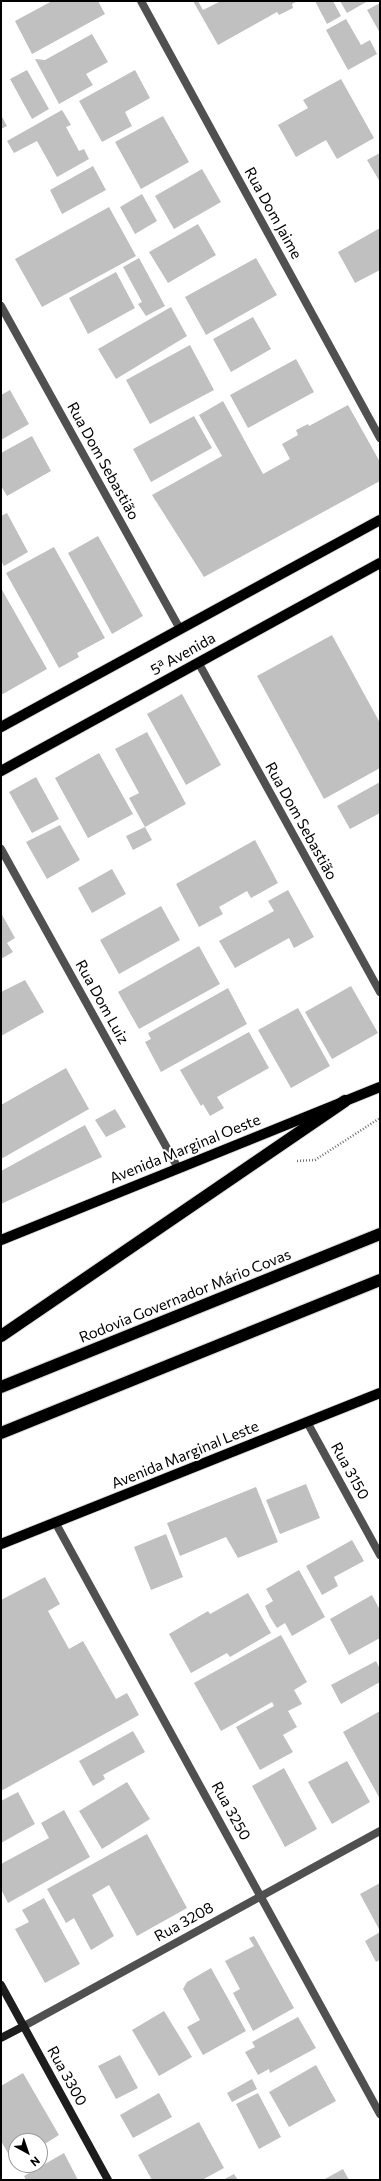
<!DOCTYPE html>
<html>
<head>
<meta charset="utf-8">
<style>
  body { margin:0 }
  #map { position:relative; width:381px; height:2181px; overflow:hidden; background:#fff; font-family:Commissioner,sans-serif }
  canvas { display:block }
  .frame { position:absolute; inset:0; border:2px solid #000; pointer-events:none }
  .north { position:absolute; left:8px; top:2133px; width:40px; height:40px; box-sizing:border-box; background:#fff; border:1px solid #999; border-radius:50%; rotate:140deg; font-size:11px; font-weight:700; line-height:16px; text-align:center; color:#000 }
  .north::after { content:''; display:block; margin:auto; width:14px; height:18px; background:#000; clip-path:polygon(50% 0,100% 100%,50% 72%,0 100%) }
</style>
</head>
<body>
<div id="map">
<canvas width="381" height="2181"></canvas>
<div class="frame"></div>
<div class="north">N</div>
</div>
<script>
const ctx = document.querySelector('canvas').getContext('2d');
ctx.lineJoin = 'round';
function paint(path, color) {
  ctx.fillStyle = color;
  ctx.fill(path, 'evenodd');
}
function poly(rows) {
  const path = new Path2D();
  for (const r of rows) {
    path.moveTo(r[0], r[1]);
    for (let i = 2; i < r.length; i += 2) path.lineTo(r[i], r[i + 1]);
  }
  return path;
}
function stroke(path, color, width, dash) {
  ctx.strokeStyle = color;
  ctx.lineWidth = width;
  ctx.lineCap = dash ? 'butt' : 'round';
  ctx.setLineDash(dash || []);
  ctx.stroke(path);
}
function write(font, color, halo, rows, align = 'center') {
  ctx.font = font + ' Commissioner,sans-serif';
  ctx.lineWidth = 4;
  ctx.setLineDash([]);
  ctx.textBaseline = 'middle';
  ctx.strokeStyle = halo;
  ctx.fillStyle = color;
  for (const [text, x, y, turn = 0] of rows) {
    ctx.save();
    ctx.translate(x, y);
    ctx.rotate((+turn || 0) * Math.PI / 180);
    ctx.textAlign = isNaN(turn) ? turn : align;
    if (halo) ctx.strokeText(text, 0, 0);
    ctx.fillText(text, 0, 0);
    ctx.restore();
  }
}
const building = poly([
  [52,1,98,1,105,14,32,54,15,21],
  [193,1,198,1,203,10,221,1,297,1,292,4,293,8,279,15,277,12,218,45],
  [315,1,333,1,341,16,327,24],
  [340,1,368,1,347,13],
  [380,3,380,33,367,10],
  [346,19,361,45,370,40,377,54,348,70,326,30],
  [92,34,108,62,86,74,93,85,59,104,35,59,45,60],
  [27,70,49,109,32,119,10,79],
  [135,70,150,98,125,112,132,126,102,142,79,101],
  [341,79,374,138,337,159,326,140,296,157,278,125,308,108,303,100],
  [62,110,71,125,66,127,79,151,84,149,89,159,57,177,37,141,14,153,7,141],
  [1,115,7,126,1,129],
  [163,116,189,162,141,189,115,142],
  [380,153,380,182,367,160],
  [93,166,106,190,62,214,50,190],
  [202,169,221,202,174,229,155,196],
  [142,194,157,221,135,234,120,207],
  [109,207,136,256,42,307,15,259],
  [198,224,216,255,168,283,149,252],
  [380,228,380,270,355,283,338,252],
  [139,258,165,306,146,316,138,304,142,302,123,267],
  [256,258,277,295,206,335,185,297],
  [116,272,135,308,88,334,69,298],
  [171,307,187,336,116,379,98,349],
  [253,317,271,349,231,372,213,339],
  [190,345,214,390,150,424,126,380],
  [296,359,314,392,248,428,230,395],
  [10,390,29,424,1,440,1,395],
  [223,401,263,474,290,459,282,444,298,435,296,430,308,424,309,426,348,405,380,462,380,481,204,577,152,495,222,456,199,415],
  [194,416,212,448,151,482,133,449],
  [32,436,51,471,7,496,1,486,1,453],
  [7,513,28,552,4,566,1,561,1,516],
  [98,536,143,616,112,634,68,553],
  [54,547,105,638,77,653,79,657,59,668,6,573],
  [1,588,47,669,1,695],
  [332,635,380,723,380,768,324,799,257,676],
  [182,694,221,765,186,785,147,714],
  [147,732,186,804,145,827,129,798,139,793,115,749],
  [99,753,133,814,88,838,55,778],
  [36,777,59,819,32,833,9,792],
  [380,782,380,813,350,829,337,806],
  [60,825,80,860,47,879,26,842],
  [145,827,152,840,133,850,126,836],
  [255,840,278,883,251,898,247,891,219,907,223,914,199,927,176,884],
  [112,869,126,894,92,913,78,888],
  [288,890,314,937,294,948,289,938,235,968,219,941,274,911,268,901],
  [161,906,180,940,119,974,100,940],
  [1,913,15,938,7,943,13,952,1,959],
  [199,946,220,984,139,1029,118,992],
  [25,980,44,1012,1,1036,1,992],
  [351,986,378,1033,332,1059,305,1012],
  [228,988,247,1024,161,1072,145,1042,151,1039,148,1033],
  [298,1008,330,1066,291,1088,258,1030],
  [249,1032,269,1068,217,1097,224,1108,210,1116,203,1104,201,1106,180,1070],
  [66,1068,89,1109,1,1159,1,1105],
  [115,1109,126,1127,106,1137,95,1120],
  [85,1125,102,1157,1,1204,1,1171],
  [306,1484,320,1518,280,1534,266,1500],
  [256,1487,278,1542,238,1558,226,1537,180,1556,167,1523],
  [166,1534,183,1577,151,1590,134,1547],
  [352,1540,364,1561,334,1577,338,1586,322,1595,306,1566],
  [299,1570,325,1617,292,1636,285,1623,277,1628,270,1617,265,1606,273,1601,266,1589],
  [45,1577,60,1604,48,1611,69,1649,83,1641,116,1699,127,1693,139,1715,1,1791,1,1600],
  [248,1593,271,1633,230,1657,227,1653,191,1673,169,1634,208,1611,210,1614],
  [372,1595,380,1610,380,1638,349,1655,330,1619],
  [281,1635,307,1682,294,1690,302,1704,288,1711,297,1727,283,1735,293,1752,260,1770,236,1727,274,1706,272,1702,221,1731,194,1683],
  [376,1661,380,1669,380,1682,341,1704,331,1685],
  [380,1711,380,1799,343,1732],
  [133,1731,145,1752,103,1775,105,1779,93,1786,79,1761],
  [347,1761,370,1802,332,1824,308,1782],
  [284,1768,317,1829,285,1847,252,1786],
  [127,1782,150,1819,102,1849,79,1811],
  [18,1792,35,1824,1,1843,1,1801],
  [64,1810,90,1857,8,1903,1,1889,1,1864,49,1838,41,1823],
  [147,1834,187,1908,137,1936,109,1885,92,1895,114,1936,91,1950,74,1918,66,1923,47,1889],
  [380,1883,380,1931,360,1894],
  [44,1898,80,1964,45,1983,15,1929,29,1922,22,1910],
  [380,1932,380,1960,376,1962,365,1941],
  [254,1936,294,2008,253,2031,233,1993,240,1989,225,1961,254,1946,249,1938],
  [211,1968,246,2031,203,2055,187,2027,200,2020,183,1989,187,1982],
  [164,2011,192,2057,159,2076,132,2030],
  [298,2017,316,2048,270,2073,269,2069,258,2075,245,2052,255,2047,252,2042],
  [120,2055,138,2088,116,2099,98,2066],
  [316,2065,336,2101,289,2127,269,2092],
  [23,2073,59,2135,40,2147,40,2141,16,2141,16,2161,13,2162,1,2141,1,2086],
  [252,2079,257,2089,232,2102,227,2093],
  [159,2093,172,2117,133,2138,120,2115],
  [258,2093,281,2137,259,2149,236,2104],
  [199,2122,224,2168,202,2180,152,2180,138,2155],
  [64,2153,78,2180,26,2180,24,2176],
  [343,2169,349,2180,323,2180],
  [234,2174,238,2180,223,2180]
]);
const path = poly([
  [297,1161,315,1160,380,1118]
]);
const minor = poly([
  [141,1,380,438],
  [1,306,180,629],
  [198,662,380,992],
  [1,849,178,1168],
  [307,1422,380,1555],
  [55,1522,380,2114],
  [24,2026,380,1831]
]);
const secondary = poly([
  [1,1985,108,2180],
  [1,2038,24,2026]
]);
const primary = poly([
  [1,727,380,520],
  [1,771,380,563],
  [1,1240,380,1087],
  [1,1544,380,1393]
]);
const motorway = poly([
  [1,1336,345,1101],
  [1,1387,380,1234],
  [1,1433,380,1280]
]);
const streetNames = [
  ["Rua Dom Jaime",273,213,61],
  ["Rua Dom Sebastião",103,461,61],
  ["5ª Avenida",183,654,-29],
  ["Rua Dom Sebastião",301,821,61],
  ["Rua Dom Luiz",102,1002,61],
  ["Avenida Marginal Oeste",185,1149,-22],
  ["Rodovia Governador Mário Covas",185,1296,-22],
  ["Avenida Marginal Leste",185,1455,-22],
  ["Rua 3150",350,1471,61],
  ["Rua 3250",231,1811,61],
  ["Rua 3208",184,1922,-29],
  ["Rua 3300",67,2076,61]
];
paint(building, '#c0c0c0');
stroke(primary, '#dbdbdb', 12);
stroke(motorway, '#dbdbdb', 14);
stroke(path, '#727272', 2.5, [1, 2]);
stroke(minor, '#505050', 8);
stroke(secondary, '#1d1d1d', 8);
stroke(primary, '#000', 10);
stroke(motorway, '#000', 12);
write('15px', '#000', '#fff', streetNames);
</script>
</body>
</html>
